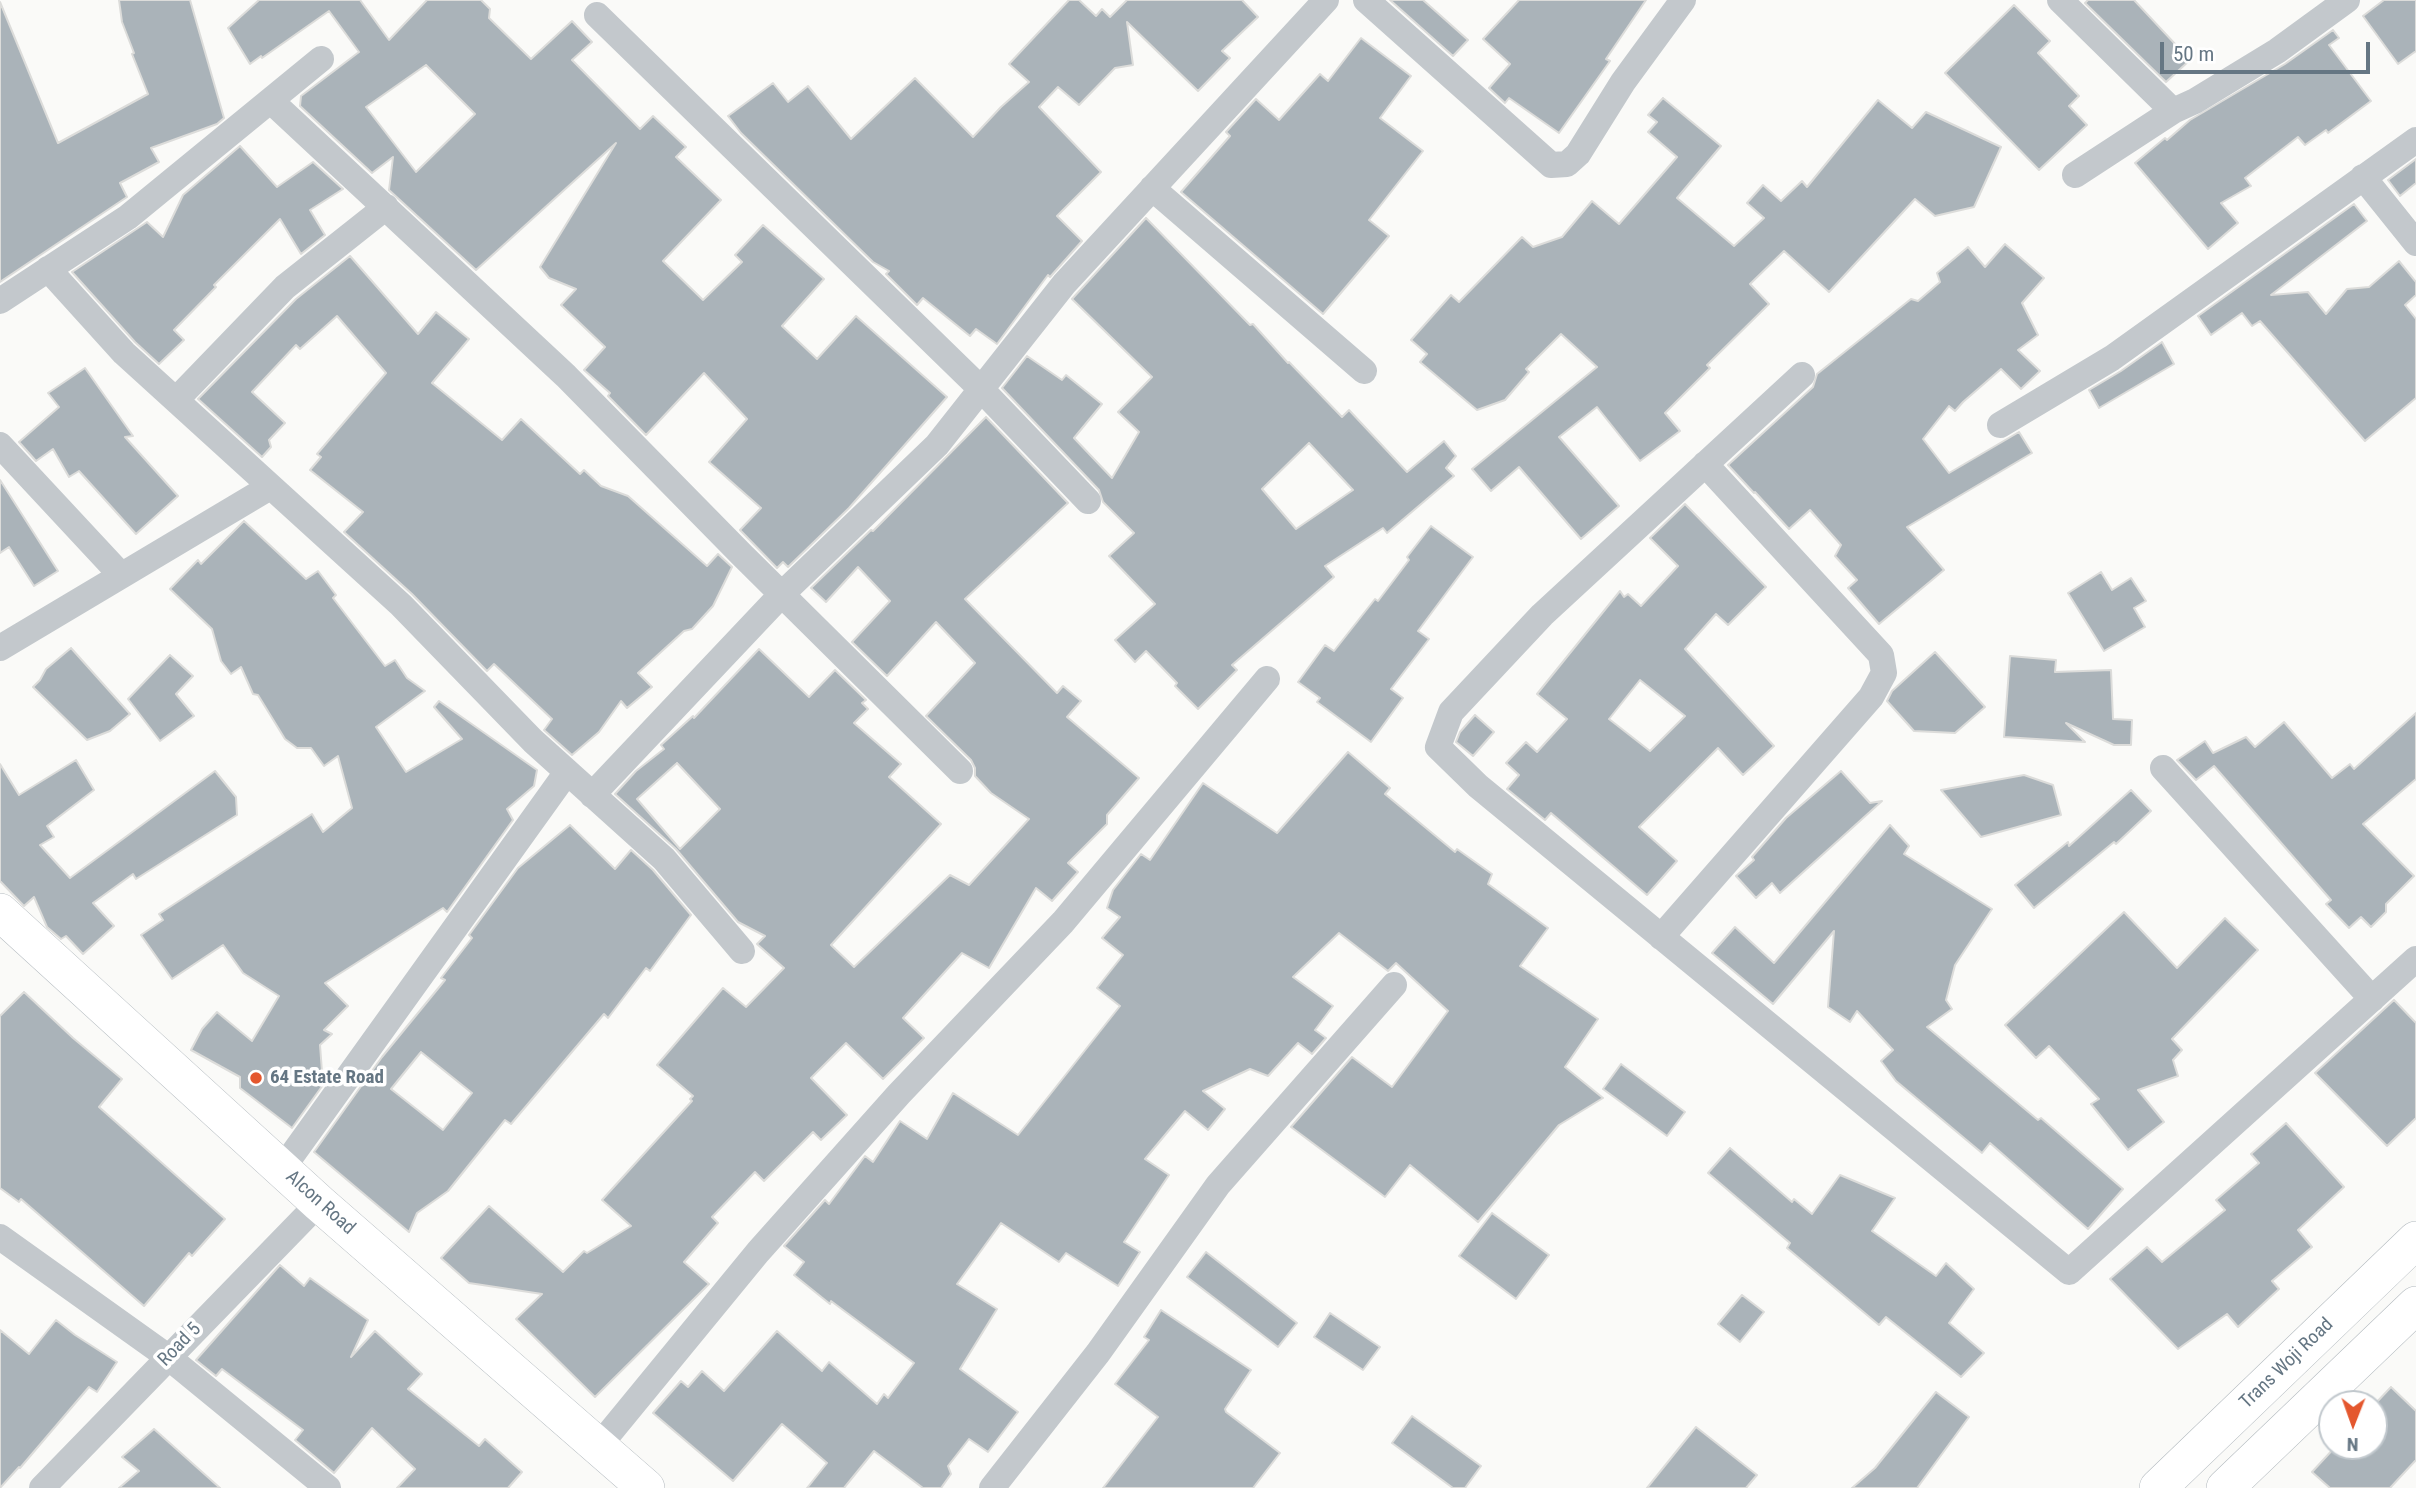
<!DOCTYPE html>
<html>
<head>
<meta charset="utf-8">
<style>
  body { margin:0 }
  #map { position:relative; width:2416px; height:1488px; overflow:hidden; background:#fafaf8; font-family:"Roboto Condensed",sans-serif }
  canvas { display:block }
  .north { position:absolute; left:2318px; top:1390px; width:70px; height:70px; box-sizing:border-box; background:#fff; border:2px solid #c1c8cd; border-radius:50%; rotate:181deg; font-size:19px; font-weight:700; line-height:28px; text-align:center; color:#657683 }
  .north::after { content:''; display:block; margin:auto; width:24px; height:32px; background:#e4572e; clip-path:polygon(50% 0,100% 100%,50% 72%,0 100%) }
  .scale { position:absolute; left:2160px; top:42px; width:210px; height:32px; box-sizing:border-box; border:4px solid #657683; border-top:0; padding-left:9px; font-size:21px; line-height:24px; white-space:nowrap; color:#657683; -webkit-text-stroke:5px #fff; paint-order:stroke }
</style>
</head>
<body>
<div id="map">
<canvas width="2416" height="1488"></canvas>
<div class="north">N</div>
<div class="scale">50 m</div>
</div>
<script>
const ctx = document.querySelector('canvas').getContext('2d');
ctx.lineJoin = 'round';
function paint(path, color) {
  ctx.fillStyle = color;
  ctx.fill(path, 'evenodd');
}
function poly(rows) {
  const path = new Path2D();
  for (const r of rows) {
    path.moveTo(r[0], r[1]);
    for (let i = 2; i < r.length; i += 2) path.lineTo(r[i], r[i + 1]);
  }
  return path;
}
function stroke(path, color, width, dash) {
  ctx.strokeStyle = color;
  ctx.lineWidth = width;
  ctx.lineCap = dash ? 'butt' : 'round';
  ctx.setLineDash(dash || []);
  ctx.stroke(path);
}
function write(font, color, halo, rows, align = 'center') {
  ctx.font = font + ' "Roboto Condensed",sans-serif';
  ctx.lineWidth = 7;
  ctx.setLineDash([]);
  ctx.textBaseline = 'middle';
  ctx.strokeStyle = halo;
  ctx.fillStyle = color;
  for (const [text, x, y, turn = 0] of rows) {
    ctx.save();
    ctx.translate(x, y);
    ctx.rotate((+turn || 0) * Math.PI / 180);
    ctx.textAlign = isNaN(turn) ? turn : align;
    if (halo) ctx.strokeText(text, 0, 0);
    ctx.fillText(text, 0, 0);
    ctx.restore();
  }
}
const building = poly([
  [119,0,190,0,224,118,217,124,151,148,159,162,120,183,127,197,0,282,0,2,58,143,148,94,132,54,134,53,122,22,119,0],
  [259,0,360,0,389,40,427,0,481,0,490,9,489,18,531,59,572,21,592,42,572,60,640,129,653,116,686,147,676,157,721,200,663,261,703,300,742,262,735,255,763,225,824,279,782,326,817,359,856,316,947,397,849,508,788,567,783,562,777,568,740,530,761,508,709,462,747,419,704,373,646,435,608,396,610,393,584,370,605,347,561,305,576,289,549,278,540,267,616,143,476,270,389,190,393,157,372,173,300,106,301,96,359,52,329,11,262,58,261,56,250,64,228,28,259,0],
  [426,65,475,114,416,172,366,107,426,65],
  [1069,0,1079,0,1096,16,1102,9,1110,17,1127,0,1242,0,1258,17,1222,51,1230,58,1198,91,1127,22,1133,65,1115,68,1079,105,1058,87,1039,107,1101,172,1057,216,1082,241,1050,277,1048,275,997,344,976,329,970,336,923,298,917,305,886,274,889,271,873,262,741,133,728,116,773,83,788,102,808,86,851,139,915,78,973,137,1001,107,1029,82,1009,64,1069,0],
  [1390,0,1423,0,1468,40,1453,56,1390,0],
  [1519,0,1646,0,1606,59,1610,61,1559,133,1509,98,1505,103,1489,88,1510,64,1483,39,1519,0],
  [2088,0,2134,0,2190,60,2166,82,2085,3,2088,0],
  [2384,0,2416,0,2416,51,2398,64,2363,16,2384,0],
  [2014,5,2050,41,2038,53,2079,96,2069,106,2087,125,2039,170,1945,73,2014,5],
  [2333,30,2339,38,2329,45,2371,101,2328,133,2326,130,2305,145,2298,137,2245,178,2251,186,2221,203,2238,223,2208,249,2135,163,2165,138,2167,140,2190,120,2285,64,2333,30],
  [1361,38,1411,76,1380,118,1423,151,1369,220,1389,236,1323,314,1181,192,1230,136,1226,132,1256,99,1279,120,1320,74,1328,81,1361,38],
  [1663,98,1721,146,1677,198,1734,246,1764,218,1747,203,1763,185,1781,201,1802,181,1807,187,1878,100,1912,128,1926,112,2001,147,1974,207,1935,216,1915,199,1829,292,1784,251,1750,284,1769,304,1707,365,1710,368,1665,413,1680,431,1640,461,1597,407,1559,437,1619,506,1581,539,1519,467,1491,491,1472,469,1597,367,1561,334,1526,369,1529,372,1505,400,1477,410,1420,362,1427,354,1411,340,1451,295,1459,302,1522,237,1533,247,1562,237,1592,201,1619,224,1677,157,1648,132,1657,122,1648,115,1663,98],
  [240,146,277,187,313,162,343,189,310,210,325,235,301,254,280,219,214,285,216,287,174,330,184,340,159,364,135,342,72,272,147,222,163,237,183,195,240,146],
  [2416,159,2416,183,2400,196,2388,180,2416,159],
  [2354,204,2367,221,2271,295,2308,292,2326,314,2347,289,2369,287,2399,261,2416,282,2416,295,2405,305,2416,319,2416,398,2365,441,2260,321,2252,326,2242,313,2211,335,2198,316,2354,204],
  [1146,218,1250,325,1253,324,1288,363,1289,362,1342,417,1349,410,1407,472,1444,441,1456,456,1446,468,1454,476,1387,533,1383,528,1325,566,1334,577,1232,665,1237,670,1198,709,1175,686,1177,683,1146,651,1135,662,1115,640,1155,604,1109,556,1134,533,1103,502,1099,490,1002,388,1027,356,1062,380,1066,375,1102,404,1074,438,1112,478,1139,432,1118,412,1152,377,1072,299,1146,218],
  [1309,443,1353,490,1296,529,1262,489,1309,443],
  [2005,244,2044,278,2022,303,2038,335,2018,350,2040,371,2021,389,2001,369,1963,402,1955,411,1949,406,1923,439,1949,473,2019,432,2032,453,1907,527,1944,570,1879,624,1848,588,1857,580,1835,556,1841,545,1810,510,1789,529,1755,492,1754,493,1728,465,1813,387,1817,374,1911,299,1918,301,1940,282,1937,273,1968,247,1985,267,2005,244],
  [350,256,418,334,436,312,469,339,432,383,502,440,521,419,580,474,584,470,601,486,628,496,707,566,718,554,732,567,713,606,692,629,684,631,638,673,652,687,627,708,621,701,599,732,572,755,544,730,552,719,494,664,487,671,412,594,344,532,363,512,310,470,321,457,317,454,386,373,337,316,300,349,296,345,252,392,285,423,269,440,271,447,262,457,198,399,296,299,350,256],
  [2162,342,2174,364,2099,408,2089,390,2121,371,2162,342],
  [85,368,133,436,125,437,178,496,136,534,79,471,69,477,53,449,36,461,19,442,59,407,48,393,85,368],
  [986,417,1068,503,965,599,1057,693,1063,686,1081,701,1067,717,1139,778,1107,815,1107,824,1068,863,1078,872,1052,901,1036,888,989,968,962,953,903,1018,924,1038,883,1079,846,1043,811,1078,847,1115,821,1140,813,1132,764,1181,755,1172,712,1217,718,1223,684,1262,709,1284,595,1397,516,1319,542,1294,469,1283,441,1258,489,1206,563,1272,584,1251,587,1253,631,1226,602,1200,692,1101,690,1099,693,1096,657,1065,723,988,746,1007,784,968,757,944,765,936,738,922,676,849,615,794,636,771,664,749,661,745,693,716,694,718,759,649,809,697,835,670,866,700,862,703,868,709,854,723,901,764,889,777,941,824,831,945,854,967,950,875,969,885,1029,819,991,793,975,776,975,768,971,760,926,716,975,663,936,622,887,676,852,642,890,601,858,567,826,602,811,588,871,530,873,531,986,417],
  [677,763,720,809,680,849,637,799,677,763],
  [0,480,58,571,34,586,9,547,0,553,0,480],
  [1685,504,1766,587,1728,625,1716,614,1685,649,1774,746,1743,775,1718,748,1639,827,1677,861,1647,895,1551,813,1545,820,1507,789,1519,775,1506,763,1526,742,1537,752,1567,719,1537,694,1620,591,1624,597,1628,594,1641,606,1678,566,1650,538,1685,504],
  [1640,680,1685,716,1650,751,1609,719,1640,680],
  [244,521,306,579,318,571,336,595,333,598,385,666,395,660,407,678,425,691,376,727,406,772,462,739,434,707,439,701,537,770,534,786,507,809,513,820,447,912,443,908,325,983,348,1006,324,1030,332,1034,320,1045,323,1085,292,1128,240,1088,240,1077,191,1050,202,1029,217,1012,252,1041,279,996,243,973,223,945,172,979,141,935,163,920,159,914,312,814,323,832,352,808,338,756,324,766,311,748,297,748,285,739,258,695,253,694,241,667,231,674,221,661,212,629,170,589,198,560,201,564,244,521],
  [1431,526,1473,557,1418,631,1429,639,1391,689,1403,698,1371,742,1317,702,1320,698,1298,682,1325,645,1334,651,1375,599,1378,601,1409,560,1407,557,1431,526],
  [2101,572,2112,590,2131,578,2146,601,2134,608,2145,627,2104,651,2068,593,2101,572],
  [71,648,130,714,110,731,87,740,33,687,40,680,46,669,71,648],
  [1935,652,1985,707,1955,733,1914,731,1887,701,1892,691,1935,652],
  [170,655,193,676,176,694,194,716,160,741,128,699,170,655],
  [2010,656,2056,660,2055,672,2111,670,2113,719,2132,720,2131,745,2114,745,2066,723,2085,742,2004,737,2010,656],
  [2416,713,2416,779,2363,824,2414,876,2386,904,2386,912,2371,927,2361,917,2349,928,2326,904,2331,900,2214,766,2196,780,2177,760,2205,741,2213,753,2246,737,2255,747,2284,722,2332,778,2350,764,2354,769,2416,713],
  [1475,715,1494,732,1473,756,1456,742,1460,732,1475,715],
  [1348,752,1390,788,1385,794,1455,852,1457,849,1492,874,1488,884,1548,928,1520,966,1598,1019,1565,1067,1603,1098,1559,1125,1478,1222,1410,1165,1385,1197,1291,1127,1352,1057,1392,1087,1448,1011,1396,963,1388,971,1339,933,1293,977,1333,1006,1315,1030,1326,1038,1312,1054,1298,1043,1268,1076,1250,1069,1203,1091,1225,1109,1208,1130,1185,1111,1145,1159,1169,1175,1124,1242,1140,1252,1118,1286,1066,1253,1059,1262,1001,1223,957,1284,997,1309,960,1369,1018,1412,988,1452,969,1439,948,1466,951,1474,941,1488,923,1488,874,1451,844,1488,807,1488,827,1463,782,1424,733,1481,653,1413,681,1381,688,1387,702,1371,724,1391,777,1331,822,1371,829,1362,877,1404,884,1394,888,1398,914,1363,831,1301,830,1304,794,1275,804,1262,784,1246,825,1200,829,1204,865,1156,873,1162,900,1121,927,1139,953,1093,1018,1135,1120,1006,1097,988,1123,955,1102,938,1120,917,1107,908,1113,890,1141,854,1150,860,1203,783,1277,833,1348,752],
  [76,760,94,790,47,826,54,837,40,845,70,878,215,771,236,797,237,815,136,879,133,874,93,903,114,926,83,954,66,936,61,939,47,927,34,897,24,906,0,881,0,764,19,795,76,760],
  [1841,771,1870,803,1882,801,1780,893,1772,883,1756,898,1736,876,1754,860,1752,857,1786,818,1841,771],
  [2024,775,2053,785,2061,815,1981,837,1941,790,2024,775],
  [2131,790,2151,811,2116,844,2114,842,2034,908,2015,885,2068,842,2069,846,2131,790],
  [570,825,615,869,631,850,653,870,691,915,650,971,646,968,608,1018,604,1014,511,1124,505,1120,448,1191,417,1213,409,1232,314,1152,382,1057,445,980,441,978,472,938,469,935,518,868,570,825],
  [421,1052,472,1093,443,1130,391,1089,421,1052],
  [1890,825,1909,846,1904,854,1992,909,1955,965,1946,1000,1952,1009,1927,1027,2038,1120,2041,1118,2123,1189,2088,1229,1990,1143,1982,1153,1896,1081,1881,1061,1893,1050,1857,1011,1850,1022,1828,1007,1834,931,1773,1004,1712,953,1735,927,1774,963,1890,825],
  [2124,912,2177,968,2225,918,2258,950,2172,1039,2182,1050,2173,1060,2178,1076,2138,1090,2164,1122,2128,1150,2091,1104,2099,1099,2049,1046,2036,1058,2005,1025,2124,912],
  [24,992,73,1038,122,1079,99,1107,225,1219,192,1256,189,1253,144,1306,21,1199,19,1202,0,1188,0,1016,24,992],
  [2394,1000,2416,1023,2416,1118,2387,1146,2315,1073,2394,1000],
  [1621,1064,1685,1112,1667,1136,1603,1089,1621,1064],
  [2286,1123,2344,1187,2298,1230,2312,1247,2272,1281,2279,1289,2238,1327,2227,1314,2178,1349,2110,1279,2147,1247,2162,1262,2225,1210,2216,1200,2259,1163,2251,1154,2286,1123],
  [1730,1148,1792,1202,1794,1199,1812,1214,1840,1175,1895,1198,1872,1231,1936,1276,1946,1263,1974,1289,1949,1323,1984,1353,1961,1377,1886,1317,1879,1325,1787,1248,1790,1243,1708,1173,1730,1148],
  [1492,1213,1549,1255,1516,1299,1459,1256,1492,1213],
  [1206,1252,1297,1323,1278,1347,1187,1277,1206,1252],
  [280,1265,304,1286,310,1278,368,1320,351,1357,375,1331,422,1374,408,1389,479,1446,485,1439,522,1472,508,1488,397,1488,415,1469,372,1428,334,1473,295,1440,303,1430,222,1369,216,1376,196,1360,280,1265],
  [1742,1295,1764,1312,1740,1342,1718,1324,1742,1295],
  [1161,1310,1251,1370,1225,1409,1226,1412,1280,1453,1253,1488,1103,1488,1158,1417,1115,1384,1149,1340,1144,1337,1161,1310],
  [1330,1313,1380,1347,1363,1370,1314,1337,1330,1313],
  [56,1320,75,1335,117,1362,97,1392,89,1387,20,1468,19,1467,0,1488,0,1330,29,1354,56,1320],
  [2391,1387,2416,1411,2416,1460,2390,1488,2330,1488,2312,1472,2336,1446,2374,1446,2374,1405,2391,1387],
  [1936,1392,1969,1417,1917,1488,1852,1488,1875,1468,1936,1392],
  [1412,1416,1481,1466,1465,1488,1453,1488,1392,1443,1412,1416],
  [1696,1427,1757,1475,1746,1488,1647,1488,1696,1427],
  [154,1429,220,1488,119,1488,139,1471,122,1457,154,1429]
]);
const minor = poly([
  [1366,0,1551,165,1567,164,1578,154,1623,82,1683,0],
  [2060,0,2173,111,2195,101,2277,51,2347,0],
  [597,15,981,389,1088,501],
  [271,101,566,376,742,555,960,771],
  [2075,175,2173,111],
  [2363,177,2416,243],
  [1152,188,1364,371],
  [48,269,124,353,401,605,533,741,664,859,742,951],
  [0,301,128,217,321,59],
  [1802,375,1542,615,1451,712,1438,747,1478,786,2069,1272,2416,959],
  [176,400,285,287,386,207],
  [2000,425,2112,358,2416,140],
  [0,445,121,575],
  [0,648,270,487],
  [2163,768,2372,999],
  [592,795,782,594,937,445,1064,284,1326,0],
  [1661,937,1871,697,1884,673,1881,655,1705,464],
  [282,1169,567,772],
  [0,1237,168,1357,328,1488],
  [598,1447,758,1252,899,1094,1063,922,1267,679],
  [42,1488,319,1203],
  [992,1488,1098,1353,1218,1185,1394,985]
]);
const secondary = poly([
  [0,912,319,1203,646,1488],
  [2158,1488,2416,1240],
  [2225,1488,2416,1305]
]);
const markers = [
  [256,1078,7,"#e4572e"]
];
const poiNames = [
  ["64 Estate Road",270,1078]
];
const streetNames = [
  ["Alcon Road",320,1203,42],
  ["Road 5",180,1345,-46],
  ["Trans Woji Road",2287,1364,-44]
];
paint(building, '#aab3b9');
stroke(building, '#dcdcda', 2);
stroke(secondary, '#b3babf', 38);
stroke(minor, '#c3c8cc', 26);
stroke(secondary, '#fff', 37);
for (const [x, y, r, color] of markers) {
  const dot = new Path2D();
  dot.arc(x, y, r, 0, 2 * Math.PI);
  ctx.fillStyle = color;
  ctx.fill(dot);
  stroke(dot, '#fff', 2.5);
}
write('bold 19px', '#657683', '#fff', poiNames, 'left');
write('19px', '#657683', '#fff', streetNames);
</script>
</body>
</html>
